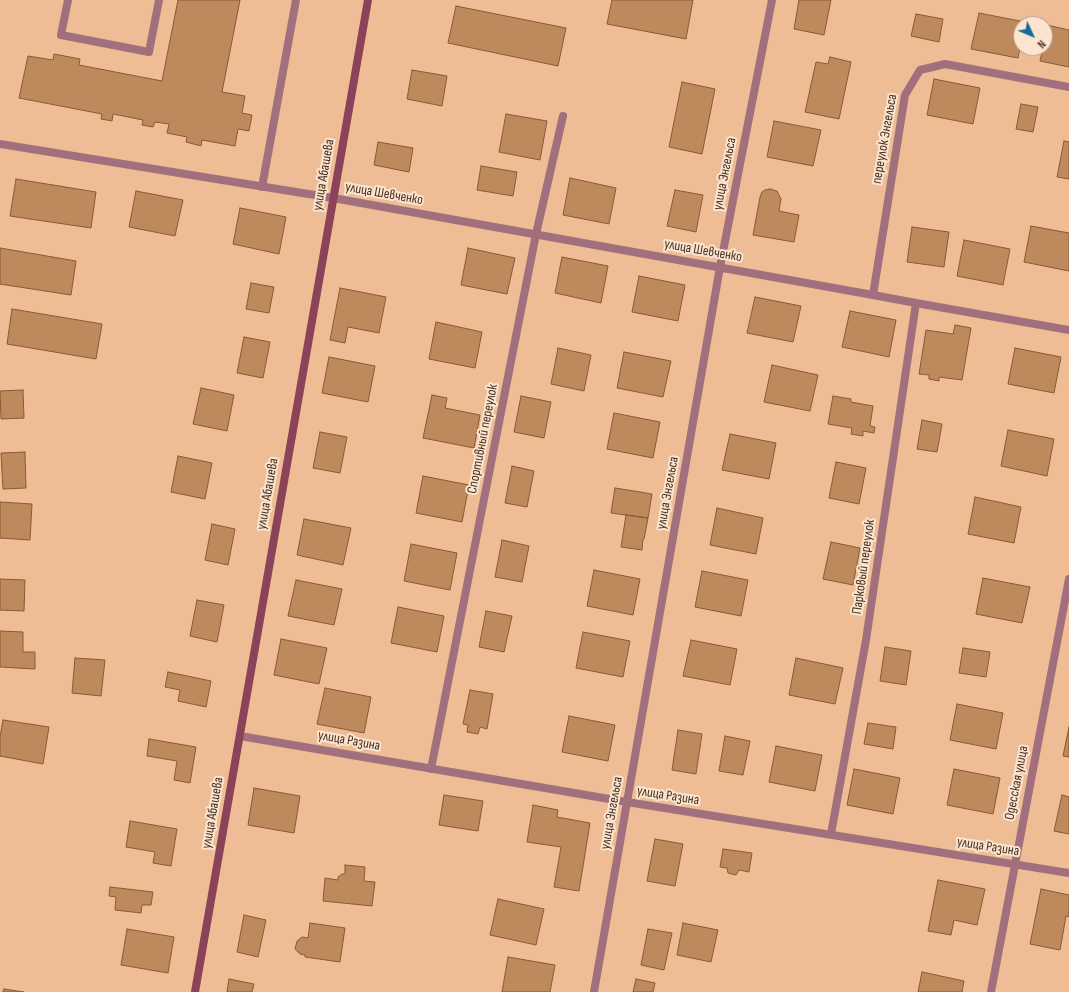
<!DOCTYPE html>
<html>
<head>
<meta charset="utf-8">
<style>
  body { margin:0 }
  #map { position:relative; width:1069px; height:992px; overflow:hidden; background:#eebd95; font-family:"Sofia Sans Condensed",sans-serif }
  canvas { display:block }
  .north { position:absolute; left:1013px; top:16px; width:40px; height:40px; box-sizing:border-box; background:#fde4cf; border:1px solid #b39c89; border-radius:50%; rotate:134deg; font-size:11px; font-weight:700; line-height:16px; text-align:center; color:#443121 }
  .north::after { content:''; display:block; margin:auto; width:14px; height:18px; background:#176a9b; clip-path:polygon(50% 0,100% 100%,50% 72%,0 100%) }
</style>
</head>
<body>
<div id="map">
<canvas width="1069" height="992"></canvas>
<div class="north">N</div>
</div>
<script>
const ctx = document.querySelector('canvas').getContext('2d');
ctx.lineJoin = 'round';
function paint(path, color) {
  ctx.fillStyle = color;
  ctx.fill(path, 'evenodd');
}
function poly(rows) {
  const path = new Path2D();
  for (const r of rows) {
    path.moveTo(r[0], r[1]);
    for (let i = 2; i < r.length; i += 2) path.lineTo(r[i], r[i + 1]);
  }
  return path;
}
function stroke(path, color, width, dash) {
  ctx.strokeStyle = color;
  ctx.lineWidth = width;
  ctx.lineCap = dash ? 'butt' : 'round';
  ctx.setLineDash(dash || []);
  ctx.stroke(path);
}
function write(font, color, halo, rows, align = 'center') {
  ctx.font = font + ' "Sofia Sans Condensed",sans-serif';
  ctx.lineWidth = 4;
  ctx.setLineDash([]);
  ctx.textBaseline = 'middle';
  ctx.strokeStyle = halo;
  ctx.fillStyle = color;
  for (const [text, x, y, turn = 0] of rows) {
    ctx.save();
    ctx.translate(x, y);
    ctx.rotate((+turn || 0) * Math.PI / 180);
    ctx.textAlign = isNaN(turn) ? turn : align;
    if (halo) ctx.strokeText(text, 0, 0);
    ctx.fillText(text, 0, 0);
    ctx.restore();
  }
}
const building = poly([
  [178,0,240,0,222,92,245,96,242,113,252,115,249,131,238,129,235,146,202,140,201,146,186,142,187,137,167,133,169,124,155,122,153,127,142,125,143,120,113,114,112,121,101,119,102,114,19,98,28,56,53,60,54,54,80,59,79,65,162,81,178,0],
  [612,0,693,0,686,39,607,24,612,0],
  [799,0,831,0,824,35,794,29,799,0],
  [456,6,566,28,558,66,448,43,456,6],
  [979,13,1025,22,1025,24,1021,24,1021,42,1018,58,971,49,979,13],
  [916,14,943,19,939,42,911,36,916,14],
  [1047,25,1069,30,1069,67,1040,61,1043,48,1045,48,1045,37,1047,25],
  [830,57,851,62,839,119,805,112,816,62,828,64,830,57],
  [412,70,447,76,442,106,407,99,412,70],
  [934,79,980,88,973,124,927,115,934,79],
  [682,82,715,89,702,154,669,147,682,82],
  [1021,104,1038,107,1033,132,1016,129,1021,104],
  [506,114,547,121,540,160,499,152,506,114],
  [774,121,821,130,813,166,767,157,774,121],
  [1064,141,1069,142,1069,179,1057,177,1064,141],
  [378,142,413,148,409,172,374,165,378,142],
  [481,166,517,172,513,196,477,190,481,166],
  [570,178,616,188,609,224,563,215,570,178],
  [16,179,96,192,91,228,10,216,16,179],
  [770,189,777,191,781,199,779,211,799,215,794,242,753,235,760,197,762,192,765,190,770,189],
  [675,190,703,195,696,232,667,226,675,190],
  [136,191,183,200,175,236,129,227,136,191],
  [240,208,286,217,279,254,233,244,240,208],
  [1031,226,1069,233,1069,271,1024,262,1031,226],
  [912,227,949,232,944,267,907,262,912,227],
  [964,240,1010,249,1003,285,957,276,964,240],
  [0,248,76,261,71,295,0,284,0,248],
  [468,248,515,258,507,294,461,285,468,248],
  [562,257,608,266,601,303,555,293,562,257],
  [639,276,685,285,678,321,632,312,639,276],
  [251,283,274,287,269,313,246,309,251,283],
  [340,288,386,297,379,333,348,327,345,343,330,340,340,288],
  [755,297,801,306,793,342,747,333,755,297],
  [12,309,102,324,96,359,7,344,12,309],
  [850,311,896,320,889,357,842,347,850,311],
  [436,322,482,332,475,368,429,359,436,322],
  [955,325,971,328,962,380,939,377,939,381,929,379,929,375,919,374,926,330,953,334,955,325],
  [244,337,270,342,263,378,237,373,244,337],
  [558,348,591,355,584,391,551,384,558,348],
  [1015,348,1061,357,1054,393,1008,384,1015,348],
  [624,352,671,361,663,397,617,388,624,352],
  [329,357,375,366,368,402,322,393,329,357],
  [772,365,818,375,810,411,764,402,772,365],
  [201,388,234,395,227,431,193,424,201,388],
  [23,390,24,418,1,419,0,391,23,390],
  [432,395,447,398,445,408,480,415,474,448,423,438,432,395],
  [521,396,551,402,544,438,514,432,521,396],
  [833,396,851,399,851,402,873,406,870,426,875,427,874,433,863,431,863,436,851,434,852,428,828,424,833,396],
  [614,413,660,422,653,458,607,449,614,413],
  [922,420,942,424,937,452,917,449,922,420],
  [1008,430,1054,439,1047,476,1001,466,1008,430],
  [320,432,347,437,340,473,313,468,320,432],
  [730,434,776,443,769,479,722,470,730,434],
  [25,452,26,488,3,489,1,453,25,452],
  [178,456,212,463,205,499,171,492,178,456],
  [836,462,866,468,859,504,829,498,836,462],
  [512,466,534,471,527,507,505,503,512,466],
  [423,476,469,485,462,522,416,513,423,476],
  [615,488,652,494,648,518,611,513,615,488],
  [975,497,1021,507,1014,543,968,534,975,497],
  [0,502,32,504,30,540,0,538,0,502],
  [717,508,763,518,756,554,710,545,717,508],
  [626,515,648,518,644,539,643,539,642,550,621,547,626,515],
  [304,519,351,528,343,565,297,555,304,519],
  [212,524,235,529,228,565,205,560,212,524],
  [502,540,529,546,522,582,495,577,502,540],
  [831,542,860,548,853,585,823,579,831,542],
  [411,544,457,553,450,590,404,581,411,544],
  [594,570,640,579,633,615,587,606,594,570],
  [702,571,748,580,741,616,695,607,702,571],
  [983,578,1030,587,1022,623,976,614,983,578],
  [0,579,25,580,24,611,0,610,0,579],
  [296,580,342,589,334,625,288,616,296,580],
  [197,600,224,605,217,642,190,636,197,600],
  [398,607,444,616,437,652,391,643,398,607],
  [486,611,512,616,504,652,479,647,486,611],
  [0,631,23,632,23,652,35,652,35,669,0,667,0,631],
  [583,632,630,641,623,677,576,668,583,632],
  [281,639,327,648,319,684,274,675,281,639],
  [691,640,737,649,730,685,683,676,691,640],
  [885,647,911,651,906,685,880,681,885,647],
  [963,648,990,652,986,677,959,673,963,648],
  [75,658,105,660,101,696,72,693,75,658],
  [796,658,843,668,835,704,789,695,796,658],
  [168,672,211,681,206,707,178,701,180,690,165,687,168,672],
  [325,688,371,697,364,733,317,724,325,688],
  [470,690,493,694,487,729,480,727,478,734,467,732,468,725,463,724,470,690],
  [957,704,1003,713,996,749,950,740,957,704],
  [569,716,615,725,608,761,562,752,569,716],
  [3,720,49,727,43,764,0,756,0,737,3,720],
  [868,723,896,727,893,749,864,744,868,723],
  [1069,727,1069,757,1063,756,1069,727],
  [678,730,702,734,696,774,672,770,678,730],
  [725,736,750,741,743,775,719,771,725,736],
  [149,739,196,747,190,783,174,780,177,761,147,756,149,739],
  [776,746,822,755,815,791,769,782,776,746],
  [854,769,900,778,893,814,847,805,854,769],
  [954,769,1000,778,993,814,947,805,954,769],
  [254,788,300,796,294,833,248,825,254,788],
  [444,795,483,801,478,831,439,825,444,795],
  [1062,795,1069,797,1069,834,1054,831,1062,795],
  [533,805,558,810,557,817,590,823,579,891,554,887,561,847,527,842,533,805],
  [130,821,177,829,171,866,153,863,155,852,126,847,130,821],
  [655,839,683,844,675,886,647,881,655,839],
  [723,849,752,853,749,872,739,870,736,875,728,873,727,868,720,867,723,849],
  [345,865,365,867,364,881,375,882,372,906,323,901,325,878,338,880,338,877,342,874,345,874,345,865],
  [938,880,985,889,977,925,954,920,951,935,928,931,938,880],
  [110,887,153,892,151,905,142,905,141,913,115,910,116,897,109,896,110,887],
  [1041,889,1069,895,1069,917,1066,916,1060,950,1030,944,1041,889],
  [498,899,544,909,536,945,490,935,498,899],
  [244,915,266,920,258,957,237,952,244,915],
  [310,923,345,928,340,962,305,957,305,955,300,954,295,949,297,941,302,937,308,938,310,923],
  [683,923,718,930,711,962,677,955,683,923],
  [127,929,174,937,168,973,121,965,127,929],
  [648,929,672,933,664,970,641,965,648,929],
  [508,957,555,965,550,992,502,992,508,957],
  [922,972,964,981,962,992,918,992,922,972],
  [229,979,254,984,252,992,227,992,229,979],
  [636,979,655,983,653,992,633,992,636,979],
  [4,989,24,992,3,992,4,989]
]);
const lane = poly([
  [68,0,61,35,149,52,159,0],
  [262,187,296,0]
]);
const street = poly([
  [0,144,333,198,873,295,916,303,1069,330],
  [873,295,905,95,920,70,945,64,1069,87],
  [240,736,627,802,1069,873],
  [431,769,536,234,563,116],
  [831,834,866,640,916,303],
  [594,992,720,267,772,0],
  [991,992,1069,579]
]);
const secondary = poly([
  [195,992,368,0]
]);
const streetNames = [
  ["переулок Энгельса",885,139,-80],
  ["улица Энгельса",725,174,-79],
  ["улица Абашева",324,175,-80],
  ["улица Шевченко",384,194,10],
  ["улица Шевченко",703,251,10],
  ["Спортивный переулок",483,439,-79],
  ["улица Энгельса",668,493,-80],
  ["улица Абашева",268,494,-80],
  ["Парковый переулок",864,567,-82],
  ["улица Разина",349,741,10],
  ["Одесская улица",1017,783,-79],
  ["улица Разина",668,796,9],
  ["улица Абашева",213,813,-80],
  ["улица Энгельса",612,813,-80],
  ["улица Разина",988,847,9]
];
paint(building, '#bd895d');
stroke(building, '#865b35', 1);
stroke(lane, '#a2707d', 8);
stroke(street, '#a2707d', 8);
stroke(secondary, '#8b435a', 8);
write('14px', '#443121', '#fde4cf', streetNames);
</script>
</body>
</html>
